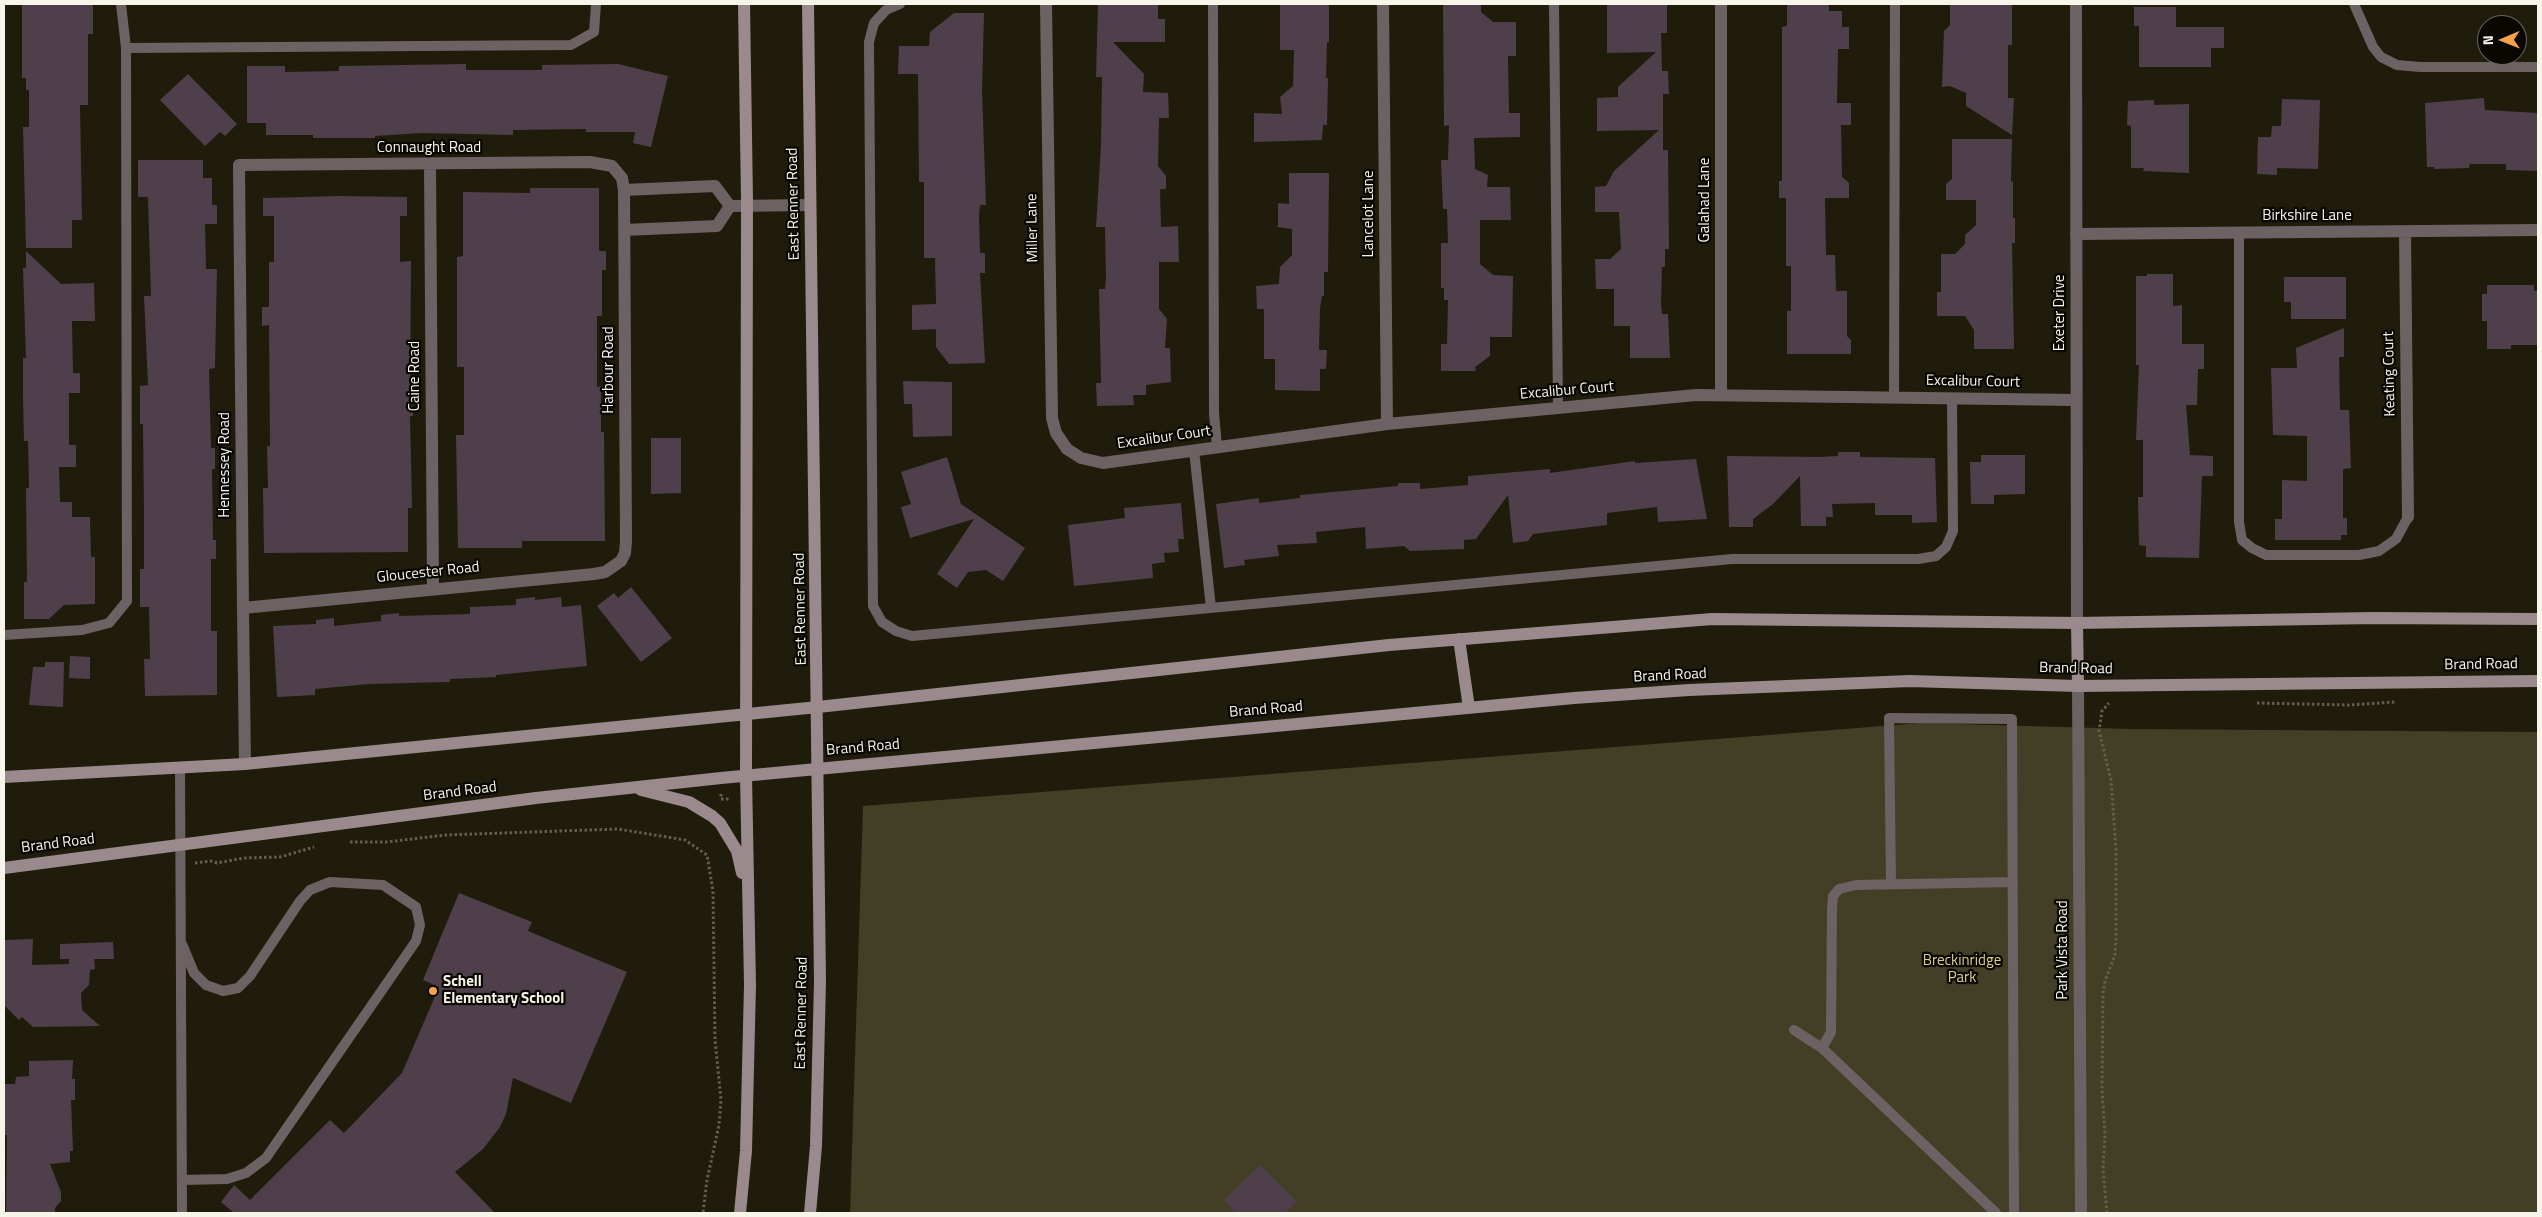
<!DOCTYPE html>
<html>
<head>
<meta charset="utf-8">
<style>
  body { margin:0 }
  #map { position:relative; width:2542px; height:1217px; overflow:hidden; background:#201c0b; font-family:"Titillium Web",sans-serif }
  canvas { display:block }
  .frame { position:absolute; inset:0; border:5px solid #f7f5ea; pointer-events:none }
  .north { position:absolute; left:2477px; top:15px; width:50px; height:50px; box-sizing:border-box; background:#080702; border:1px solid #68665f; border-radius:50%; rotate:269deg; font-size:14px; font-weight:700; line-height:20px; text-align:center; color:#f7f5ea }
  .north::after { content:''; display:block; margin:auto; width:18px; height:22px; background:#f7a149; clip-path:polygon(50% 0,100% 100%,50% 72%,0 100%) }
</style>
</head>
<body>
<div id="map">
<canvas width="2542" height="1217"></canvas>
<div class="frame"></div>
<div class="north">N</div>
</div>
<script>
const ctx = document.querySelector('canvas').getContext('2d');
ctx.lineJoin = 'round';
function paint(path, color) {
  ctx.fillStyle = color;
  ctx.fill(path, 'evenodd');
}
function poly(rows) {
  const path = new Path2D();
  for (const r of rows) {
    path.moveTo(r[0], r[1]);
    for (let i = 2; i < r.length; i += 2) path.lineTo(r[i], r[i + 1]);
  }
  return path;
}
function stroke(path, color, width, dash) {
  ctx.strokeStyle = color;
  ctx.lineWidth = width;
  ctx.lineCap = dash ? 'butt' : 'round';
  ctx.setLineDash(dash || []);
  ctx.stroke(path);
}
function write(font, color, halo, rows, align = 'center') {
  ctx.font = font + ' "Titillium Web",sans-serif';
  ctx.lineWidth = 4.5;
  ctx.setLineDash([]);
  ctx.textBaseline = 'middle';
  ctx.strokeStyle = halo;
  ctx.fillStyle = color;
  for (const [text, x, y, turn = 0] of rows) {
    ctx.save();
    ctx.translate(x, y);
    ctx.rotate((+turn || 0) * Math.PI / 180);
    ctx.textAlign = isNaN(turn) ? turn : align;
    if (halo) ctx.strokeText(text, 0, 0);
    ctx.fillText(text, 0, 0);
    ctx.restore();
  }
}
const green = poly([
  [1921,723,2133,729,2538,732,2538,1213,850,1213,863,806]
]);
const building = poly([
  [22,4,93,4,93,34,88,34,88,105,80,105,82,220,72,220,72,248,26,248,23,127,29,127,29,90,26,90,26,78,22,78],
  [1098,4,1158,4,1158,19,1165,19,1165,42,1113,42,1144,74,1143,92,1168,93,1169,118,1159,118,1158,166,1166,176,1166,189,1160,189,1161,227,1178,226,1179,262,1159,262,1159,309,1167,319,1165,348,1170,348,1171,382,1146,385,1146,395,1133,395,1134,405,1097,406,1096,383,1101,383,1099,289,1105,289,1106,276,1105,227,1096,227,1101,144,1102,77,1096,77],
  [1280,4,1329,4,1329,42,1327,42,1326,78,1328,78,1327,125,1323,125,1322,140,1254,142,1254,113,1282,114,1280,97,1293,86,1294,50,1280,50],
  [1443,4,1481,4,1481,12,1493,22,1516,22,1516,56,1508,56,1509,113,1520,113,1520,137,1474,138,1475,169,1488,175,1487,187,1510,187,1511,220,1480,220,1480,264,1493,275,1513,276,1512,337,1490,337,1490,356,1475,367,1476,371,1441,371,1441,344,1447,344,1448,300,1444,300,1444,288,1441,288,1441,243,1448,243,1447,209,1443,209,1441,160,1448,160,1449,125,1444,126],
  [1607,4,1667,4,1667,33,1661,33,1662,71,1668,71,1669,94,1663,94,1663,150,1668,150,1669,249,1665,249,1665,267,1662,267,1661,303,1662,314,1668,314,1670,358,1630,358,1630,326,1614,326,1614,289,1596,289,1595,259,1610,259,1621,249,1619,212,1595,212,1595,187,1606,186,1614,171,1659,130,1597,131,1597,98,1618,97,1618,87,1656,52,1607,53],
  [1787,4,1829,4,1829,11,1842,11,1842,27,1849,27,1849,49,1838,49,1837,103,1851,103,1851,125,1841,125,1842,177,1849,183,1849,198,1825,198,1826,255,1835,255,1836,291,1847,291,1847,336,1851,340,1851,354,1787,354,1787,311,1791,311,1791,266,1786,266,1786,198,1779,198,1779,181,1782,181,1782,27,1787,26],
  [1950,4,2012,4,2012,45,2008,45,2008,98,2014,98,2012,135,1966,106,1966,93,1950,86,1942,87,1944,31,1950,25],
  [2134,7,2176,7,2176,27,2224,27,2224,48,2211,48,2211,67,2139,67,2139,26,2134,26],
  [954,13,984,13,982,90,986,205,980,205,979,217,980,253,985,253,985,273,980,273,985,363,949,364,936,347,936,329,912,330,912,305,936,304,935,258,924,258,924,182,919,182,918,74,898,74,899,46,929,46,930,32],
  [466,64,466,70,542,70,542,65,618,64,668,76,651,147,633,143,635,132,586,132,586,129,513,130,513,135,422,133,375,136,375,138,313,138,313,135,266,135,266,123,247,123,247,66,285,66,285,72,339,71,339,66],
  [188,74,237,124,225,136,220,132,205,146,160,100],
  [2484,98,2485,110,2538,113,2538,171,2506,170,2506,164,2470,164,2469,168,2434,169,2434,167,2427,167,2425,103],
  [2282,99,2320,100,2318,169,2277,168,2277,175,2257,174,2258,137,2271,137,2272,126,2281,126],
  [2154,100,2154,105,2189,104,2189,173,2143,171,2144,168,2131,168,2131,126,2127,125,2128,101],
  [1952,139,2012,139,2011,182,2013,181,2013,218,2015,218,2015,243,2012,243,2014,349,1974,349,1974,330,1965,316,1937,316,1937,292,1941,292,1941,254,1955,254,1965,244,1965,235,1976,225,1976,200,1946,200,1946,184,1952,179],
  [138,160,203,160,203,178,212,178,212,205,217,205,217,224,205,224,206,269,217,269,215,368,209,369,211,448,215,448,215,469,212,469,213,540,216,540,216,559,211,559,211,631,217,631,217,695,145,696,144,659,150,659,149,607,140,607,140,569,144,569,144,514,143,424,140,424,140,386,148,385,144,296,151,296,148,197,138,197],
  [1289,173,1329,173,1328,272,1324,272,1324,296,1322,296,1320,309,1319,350,1327,350,1326,369,1320,369,1320,391,1275,390,1275,359,1264,359,1264,309,1257,309,1256,286,1279,284,1280,267,1292,255,1292,229,1278,227,1278,203,1289,204],
  [530,188,599,188,599,251,606,251,606,270,602,270,602,316,597,316,597,387,601,386,601,432,604,432,605,541,522,541,522,548,458,548,456,435,464,435,464,367,457,367,457,257,463,256,463,192,530,193],
  [340,196,407,197,407,216,400,216,400,262,411,261,410,397,412,397,413,416,410,416,412,508,408,508,408,552,264,553,263,488,268,488,267,446,270,446,269,325,262,326,262,307,269,307,269,262,274,262,274,216,263,216,263,198],
  [26,251,61,284,94,283,95,321,72,321,73,373,80,373,80,393,69,393,69,445,76,445,76,467,59,467,60,502,72,502,72,517,90,517,91,557,95,557,95,604,64,605,49,619,24,619,24,582,27,582,26,488,29,488,28,441,24,441,23,394,23,358,26,358,23,268,26,268],
  [2147,274,2173,274,2173,306,2182,305,2182,344,2204,344,2204,369,2198,369,2197,405,2186,405,2190,455,2213,456,2213,476,2202,476,2199,558,2146,557,2146,546,2139,545,2138,497,2143,497,2143,440,2136,440,2139,365,2136,365,2136,276,2147,276],
  [2284,277,2346,277,2346,319,2291,319,2291,302,2284,302],
  [2487,285,2534,285,2534,291,2538,290,2538,345,2511,345,2511,349,2487,349,2487,321,2482,321,2482,294,2487,294],
  [2344,328,2344,357,2339,357,2340,410,2349,410,2351,468,2343,469,2343,518,2347,518,2347,535,2341,535,2341,540,2275,540,2275,519,2282,519,2282,480,2307,481,2307,436,2273,435,2271,368,2297,368,2296,348],
  [903,381,952,382,952,436,913,437,912,404,904,404],
  [651,438,681,438,681,493,651,494],
  [1838,452,1860,452,1860,457,1935,458,1937,522,1912,523,1912,515,1875,515,1875,503,1832,504,1833,517,1826,517,1826,526,1801,526,1800,476,1773,504,1753,519,1753,527,1729,527,1727,456,1819,457,1838,456],
  [1981,455,2025,455,2025,494,1994,495,1994,504,1971,504,1970,462,1981,462],
  [947,457,961,504,1025,548,1003,581,986,570,968,572,957,588,937,574,974,519,910,538,901,507,911,504,901,472],
  [1696,459,1707,519,1658,522,1657,507,1607,513,1607,525,1533,534,1528,541,1513,543,1508,495,1476,539,1464,540,1464,549,1410,551,1404,546,1366,549,1365,527,1316,532,1317,543,1277,545,1279,556,1244,560,1245,565,1224,568,1216,504,1259,498,1259,503,1300,498,1300,495,1398,486,1398,483,1420,483,1420,489,1468,485,1468,476,1492,474,1550,469,1550,473,1635,461,1635,463],
  [1181,503,1184,539,1178,539,1179,552,1164,553,1165,562,1152,564,1153,578,1074,586,1068,525,1125,518,1124,508],
  [631,587,672,638,641,662,597,606,614,593,618,598],
  [535,597,535,600,561,597,562,607,581,605,587,666,496,675,496,677,450,679,450,682,369,684,315,689,315,695,277,697,273,626,316,624,316,620,334,618,334,626,381,621,381,615,399,613,399,616,470,614,470,607,516,605,516,599],
  [70,656,90,657,90,679,69,678],
  [45,662,64,662,63,707,29,705,33,667,45,667],
  [459,893,532,922,528,931,627,972,571,1103,513,1078,506,1114,500,1127,483,1149,455,1172,495,1213,234,1213,221,1202,234,1185,250,1200,330,1120,344,1133,402,1073,439,987,423,980],
  [33,939,32,965,69,964,69,959,60,959,60,944,113,942,114,959,94,959,95,969,90,970,89,985,81,993,82,1010,100,1026,33,1027,22,1017,19,1020,5,1006,4,940],
  [73,1060,72,1079,75,1079,75,1100,71,1100,73,1151,70,1151,70,1162,50,1164,61,1192,61,1201,55,1208,55,1213,6,1213,7,1135,4,1135,4,1084,15,1084,16,1077,29,1076,29,1061],
  [1260,1165,1297,1202,1285,1213,1236,1213,1224,1200]
]);
const path = poly([
  [2257,703,2349,705,2395,702],
  [721,794,721,799,730,799],
  [350,842,386,842,446,835,618,829,685,840,707,855,713,891,715,1040,721,1100,719,1125,707,1180,703,1213],
  [195,863,211,861,217,863,244,858,280,857,314,847],
  [2107,1213,2103,1169,2105,1135,2102,1090,2103,994,2105,981,2115,955,2116,938,2116,850,2111,780,2099,731,2102,711,2109,703]
]);
const service = poly([
  [121,4,126,48,571,45,594,32,596,4],
  [900,4,886,10,874,23,869,42,873,606,882,622,896,631,912,636,1732,559,1918,559,1936,556,1946,547,1953,531,1952,398],
  [1213,4,1214,413,1217,447],
  [1554,4,1558,408],
  [2354,4,2373,47,2381,57,2397,65,2420,67,2538,67],
  [2239,233,2239,522,2242,540,2252,548,2266,555,2359,555,2379,551,2396,539,2408,517],
  [1894,397,1895,4],
  [1194,450,1211,608],
  [4,635,82,630,109,623,127,601,126,48],
  [180,767,182,1213],
  [1891,884,1889,718,2012,719,2014,1213],
  [182,944,194,973,206,985,223,991,238,988,250,976,300,901,310,890,330,882,383,885,416,907,420,925,416,941,266,1158,246,1173,227,1179,182,1180],
  [1794,1030,1822,1048,1996,1213],
  [1822,1048,1831,1032,1832,909,1833,896,1839,889,1856,885,2013,882]
]);
const minor = poly([
  [1046,4,1052,418,1056,433,1067,449,1081,458,1103,463,1387,424,1696,395,2076,400],
  [1383,4,1387,424],
  [430,164,433,588],
  [624,190,715,186,730,206],
  [730,206,810,205],
  [624,230,717,226,730,206],
  [2405,232,2408,517],
  [2076,234,2538,230],
  [1721,395,1721,4],
  [243,608,594,574,605,572,621,561,625,553,626,541,624,190,622,178,612,166,590,162,239,165,243,608,245,764],
  [2078,686,2081,1213]
]);
const tertiary = poly([
  [2076,4,2077,623]
]);
const secondary = poly([
  [808,4,820,981,816,1146,810,1213],
  [2077,623,2078,686],
  [1459,639,1469,708],
  [4,777,245,764,818,707,1389,645,1712,619,2077,623,2374,618,2538,619],
  [641,790,689,802,712,816,720,823,737,851,742,873],
  [4,868,536,798,721,778,1574,698,1689,690,1910,681,2078,686,2538,681],
  [740,1213,746,1151,750,985,746,776,747,200,744,4]
]);
const markers = [
  [433,991,5,"#f7a149"]
];
const streetNames = [
  ["Connaught Road",429,148],
  ["Galahad Lane",1705,200,-90],
  ["East Renner Road",794,204,-91],
  ["Lancelot Lane",1369,214,-90],
  ["Birkshire Lane",2307,216],
  ["Miller Lane",1033,228,-91],
  ["Exeter Drive",2060,313,-90],
  ["Harbour Road",609,370,-90],
  ["Keating Court",2390,374,-91],
  ["Caine Road",415,376,-90],
  ["Excalibur Court",1973,382,1],
  ["Excalibur Court",1567,391,-5],
  ["Excalibur Court",1164,438,-8],
  ["Hennessey Road",225,465,-90],
  ["Gloucester Road",428,573,-6],
  ["East Renner Road",801,609,-91],
  ["Brand Road",2481,665,-1],
  ["Brand Road",2076,669,1],
  ["Brand Road",1670,676,-3],
  ["Brand Road",1266,710,-5],
  ["Brand Road",863,748,-5],
  ["Brand Road",460,792,-7],
  ["Brand Road",58,844,-7],
  ["Park Vista Road",2063,950,-90],
  ["East Renner Road",802,1013,-89]
];
const parkNames = [
  ["Breckinridge",1962,961],
  ["Park",1962,978]
];
const poiNames = [
  ["Schell",443,982],
  ["Elementary School",443,999]
];
paint(green, '#433e26');
paint(building, '#4f3f4b');
stroke(path, '#625f50', 3, [2.5, 2.5]);
stroke(service, '#6c6263', 10);
stroke(minor, '#6c6263', 12);
stroke(tertiary, '#6c6263', 12);
stroke(secondary, '#9a8a8d', 12);
for (const [x, y, r, color] of markers) {
  const dot = new Path2D();
  dot.arc(x, y, r, 0, 2 * Math.PI);
  ctx.fillStyle = color;
  ctx.fill(dot);
  stroke(dot, '#080702', 2);
}
write('15px', '#f7f5ea', '#080702', streetNames);
write('15px', '#dccd8a', '#080702', parkNames);
write('bold 15px', '#f7f5ea', '#080702', poiNames, 'left');
</script>
</body>
</html>
